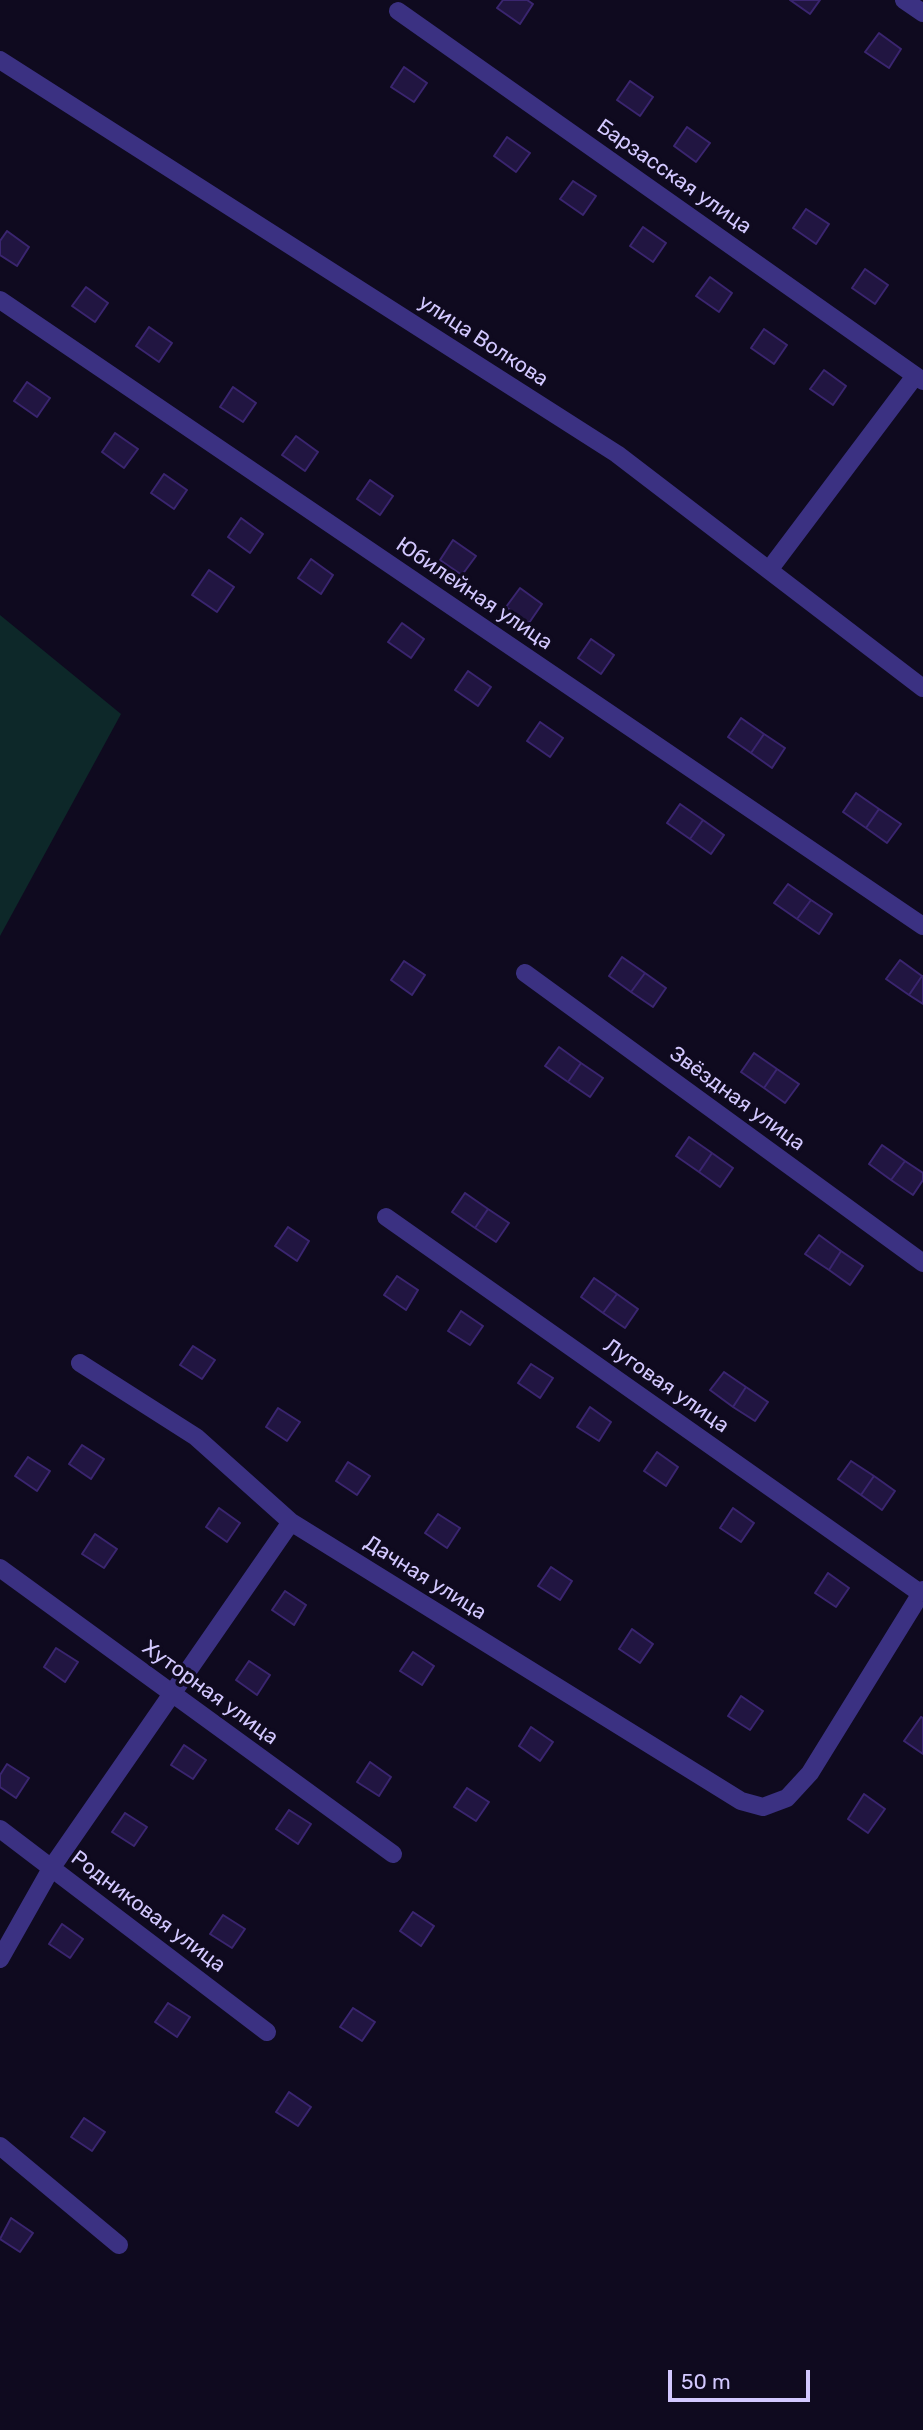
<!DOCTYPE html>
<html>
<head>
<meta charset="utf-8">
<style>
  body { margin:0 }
  #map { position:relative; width:923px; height:2430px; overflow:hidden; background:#0f0a1f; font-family:Rubik,sans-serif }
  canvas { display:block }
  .scale { position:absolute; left:668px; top:2370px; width:142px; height:32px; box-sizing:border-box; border:4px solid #d3c8ff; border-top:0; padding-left:9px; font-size:21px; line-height:24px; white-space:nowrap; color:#d3c8ff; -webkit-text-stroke:5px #0f0a1f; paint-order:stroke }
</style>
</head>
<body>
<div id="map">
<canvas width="923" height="2430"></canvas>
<div class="scale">50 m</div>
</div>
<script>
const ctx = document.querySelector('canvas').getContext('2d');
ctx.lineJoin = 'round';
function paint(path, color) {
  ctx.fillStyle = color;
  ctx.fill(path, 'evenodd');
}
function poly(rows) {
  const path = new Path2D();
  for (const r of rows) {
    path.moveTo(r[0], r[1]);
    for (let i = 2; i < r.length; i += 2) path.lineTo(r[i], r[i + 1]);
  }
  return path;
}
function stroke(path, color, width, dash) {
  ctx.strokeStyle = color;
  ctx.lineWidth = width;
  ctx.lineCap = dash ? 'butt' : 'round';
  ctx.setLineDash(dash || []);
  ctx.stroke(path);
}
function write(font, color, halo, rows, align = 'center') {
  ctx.font = font + ' Rubik,sans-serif';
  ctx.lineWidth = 7;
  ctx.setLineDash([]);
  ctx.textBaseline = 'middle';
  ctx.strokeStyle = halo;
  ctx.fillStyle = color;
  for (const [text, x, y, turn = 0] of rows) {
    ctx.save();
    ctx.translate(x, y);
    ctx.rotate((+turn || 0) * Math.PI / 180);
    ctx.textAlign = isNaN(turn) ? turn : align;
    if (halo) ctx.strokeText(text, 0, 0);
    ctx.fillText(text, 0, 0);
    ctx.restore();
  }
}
const green = poly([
  [0,615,121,714,0,936]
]);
const building = poly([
  [503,0,527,0,533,4,520,24,497,8,503,0],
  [790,0,820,0,810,14,790,0],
  [879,33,901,49,889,68,865,52,879,33],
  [404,67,427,83,414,102,391,87,404,67],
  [630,81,653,97,640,116,617,100,630,81],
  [687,127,710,143,696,162,674,146,687,127],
  [507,137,530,153,516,172,494,156,507,137],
  [573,181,596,196,583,215,560,199,573,181],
  [806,209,829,224,816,244,793,228,806,209],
  [643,227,666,243,653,262,630,246,643,227],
  [7,231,29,247,17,266,0,255,0,241,7,231],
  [865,269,888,285,875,304,852,288,865,269],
  [710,277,732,293,719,312,696,296,710,277],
  [86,287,108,303,95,322,72,306,86,287],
  [149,327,172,343,159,362,136,346,149,327],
  [764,329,787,345,774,364,751,348,764,329],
  [824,370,846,386,833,405,810,389,824,370],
  [27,382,50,398,37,417,14,401,27,382],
  [233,387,256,403,243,422,220,407,233,387],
  [115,433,138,449,124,468,102,452,115,433],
  [296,436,318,452,305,471,282,455,296,436],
  [164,474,187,490,174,509,151,493,164,474],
  [370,480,393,496,380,515,357,499,370,480],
  [241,518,263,534,250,553,228,537,241,518],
  [453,540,476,556,462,575,440,560,453,540],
  [311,559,333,575,321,594,298,578,311,559],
  [209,570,234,587,217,612,192,595,209,570],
  [520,588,542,604,529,623,506,607,520,588],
  [402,623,424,639,411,658,388,642,402,623],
  [591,639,614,655,601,674,578,658,591,639],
  [468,671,491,687,478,706,455,690,468,671],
  [741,718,764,734,751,753,728,737,741,718],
  [540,722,563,738,550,757,527,741,540,722],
  [764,734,785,748,772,768,751,753,764,734],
  [856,793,879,809,866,828,843,812,856,793],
  [680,804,703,820,690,839,667,823,680,804],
  [879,809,901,824,887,843,866,828,879,809],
  [703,820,724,835,711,854,690,839,703,820],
  [788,884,811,900,797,919,774,903,788,884],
  [811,900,832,914,819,934,797,919,811,900],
  [622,957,645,973,631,992,609,976,622,957],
  [900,960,922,976,909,995,886,979,900,960],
  [404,961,425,975,412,995,391,980,404,961],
  [645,973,666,988,653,1007,631,992,645,973],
  [922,976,923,976,923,1004,909,995,922,976],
  [559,1047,581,1063,568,1082,545,1066,559,1047],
  [754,1053,777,1069,764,1088,741,1072,754,1053],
  [581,1063,603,1078,590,1097,568,1082,581,1063],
  [777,1069,799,1084,785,1103,764,1088,777,1069],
  [689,1137,712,1153,699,1172,676,1156,689,1137],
  [882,1145,905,1161,891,1180,869,1164,882,1145],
  [712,1153,733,1168,720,1187,699,1172,712,1153],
  [905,1161,923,1173,923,1180,913,1195,891,1180,905,1161],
  [465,1193,488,1209,475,1228,452,1212,465,1193],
  [488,1209,509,1223,496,1242,475,1228,488,1209],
  [288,1227,309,1241,297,1261,275,1246,288,1227],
  [819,1235,841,1251,829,1270,805,1254,819,1235],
  [841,1251,863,1266,850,1285,829,1270,841,1251],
  [397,1276,418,1290,406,1310,384,1295,397,1276],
  [594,1278,617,1294,603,1313,581,1297,594,1278],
  [617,1294,638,1309,625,1328,603,1313,617,1294],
  [461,1311,483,1326,470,1345,448,1331,461,1311],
  [193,1346,215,1360,202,1379,180,1365,193,1346],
  [531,1364,553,1378,540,1398,518,1383,531,1364],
  [724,1372,746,1387,733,1407,710,1390,724,1372],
  [746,1387,768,1402,755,1421,733,1407,746,1387],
  [590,1407,611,1422,599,1441,577,1427,590,1407],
  [278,1408,300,1422,287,1441,266,1427,278,1408],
  [82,1445,104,1459,91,1479,69,1464,82,1445],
  [657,1452,678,1467,666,1486,644,1471,657,1452],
  [28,1457,50,1471,37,1491,15,1476,28,1457],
  [851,1461,874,1476,861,1495,838,1479,851,1461],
  [348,1462,370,1476,357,1495,336,1481,348,1462],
  [874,1476,895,1491,882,1510,861,1495,874,1476],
  [219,1508,240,1523,227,1542,206,1527,219,1508],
  [733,1508,754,1523,741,1542,720,1528,733,1508],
  [438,1514,460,1528,447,1548,425,1533,438,1514],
  [95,1534,117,1549,104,1568,82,1554,95,1534],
  [551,1567,572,1581,560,1600,538,1586,551,1567],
  [828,1573,849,1588,836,1607,815,1593,828,1573],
  [285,1591,306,1605,294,1625,272,1610,285,1591],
  [632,1629,653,1644,640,1663,619,1649,632,1629],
  [56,1648,78,1662,65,1682,44,1667,56,1648],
  [413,1652,434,1666,422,1685,400,1671,413,1652],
  [249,1661,270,1675,257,1695,236,1680,249,1661],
  [741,1696,763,1711,750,1730,728,1716,741,1696],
  [921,1717,923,1718,923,1754,904,1741,921,1717],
  [531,1727,553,1742,540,1761,519,1746,531,1727],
  [184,1745,206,1760,193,1779,171,1765,184,1745],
  [370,1762,391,1777,379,1796,357,1782,370,1762],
  [7,1764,29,1778,16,1798,0,1787,0,1775,7,1764],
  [467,1788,489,1802,476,1821,454,1807,467,1788],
  [864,1794,885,1809,868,1833,848,1819,864,1794],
  [289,1810,311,1824,298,1844,276,1829,289,1810],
  [125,1813,147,1827,134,1846,112,1832,125,1813],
  [413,1912,434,1926,421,1946,400,1931,413,1912],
  [223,1915,245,1929,232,1948,210,1934,223,1915],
  [62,1924,83,1939,70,1958,49,1944,62,1924],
  [168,2003,190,2017,177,2037,155,2022,168,2003],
  [353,2008,375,2022,362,2041,340,2027,353,2008],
  [289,2092,311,2107,298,2126,276,2112,289,2092],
  [84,2118,105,2132,92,2151,71,2137,84,2118],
  [11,2218,33,2233,20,2252,0,2239,11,2218]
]);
const street = poly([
  [904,0,923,13],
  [398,11,923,381],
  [0,60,617,454,923,688],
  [0,300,923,926],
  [769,570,915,376],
  [525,973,923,1263],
  [386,1217,920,1593],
  [80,1363,196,1437,291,1522,741,1801,763,1807,787,1798,810,1773,923,1590],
  [0,1568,393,1854],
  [0,1829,267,2032],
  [0,1959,52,1867,291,1522],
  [0,2146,119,2245]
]);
const streetNames = [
  ["Барзасская улица",674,177,35],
  ["улица Волкова",483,341,33],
  ["Юбилейная улица",474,594,34],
  ["Звёздная улица",737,1099,36],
  ["Луговая улица",666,1386,35],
  ["Дачная улица",425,1578,32],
  ["Хуторная улица",210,1693,36],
  ["Родниковая улица",148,1912,37]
];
paint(green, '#0d2829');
paint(building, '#211541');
stroke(building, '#3a256f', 2);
stroke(street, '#3b3182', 18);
write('21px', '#d3c8ff', '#0f0a1f', streetNames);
</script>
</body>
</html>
